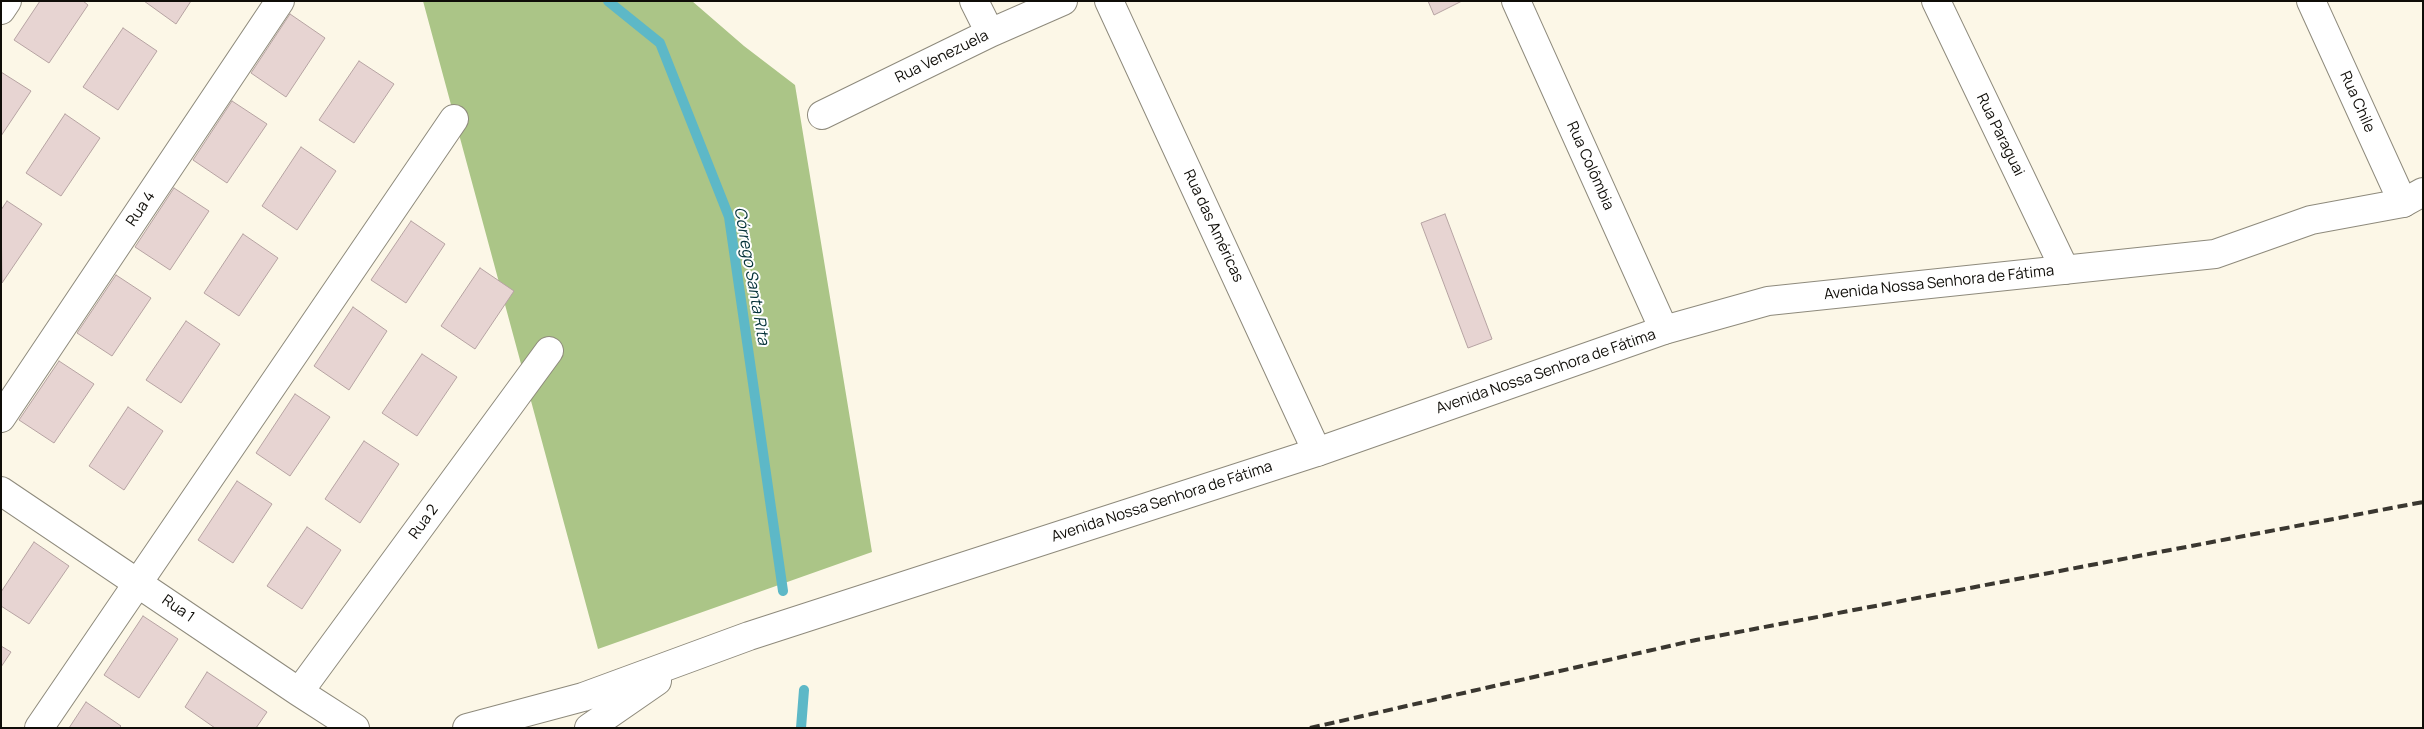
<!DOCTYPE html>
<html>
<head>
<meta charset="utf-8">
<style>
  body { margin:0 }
  #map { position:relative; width:2424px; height:729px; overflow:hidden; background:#fcf7e7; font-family:Manrope,sans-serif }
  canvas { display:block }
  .frame { position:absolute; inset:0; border:2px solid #0f0d08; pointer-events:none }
</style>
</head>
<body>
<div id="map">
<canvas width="2424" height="729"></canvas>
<div class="frame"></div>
</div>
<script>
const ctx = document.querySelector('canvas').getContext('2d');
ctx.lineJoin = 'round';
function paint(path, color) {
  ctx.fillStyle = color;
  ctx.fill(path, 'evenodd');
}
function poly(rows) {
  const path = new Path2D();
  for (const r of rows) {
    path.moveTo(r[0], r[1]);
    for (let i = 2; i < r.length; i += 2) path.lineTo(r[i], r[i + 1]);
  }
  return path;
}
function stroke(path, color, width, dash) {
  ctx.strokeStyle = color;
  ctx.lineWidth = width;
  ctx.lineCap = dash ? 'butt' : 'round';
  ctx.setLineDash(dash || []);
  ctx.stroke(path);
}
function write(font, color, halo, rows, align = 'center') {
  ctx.font = font + ' Manrope,sans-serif';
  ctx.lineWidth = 4;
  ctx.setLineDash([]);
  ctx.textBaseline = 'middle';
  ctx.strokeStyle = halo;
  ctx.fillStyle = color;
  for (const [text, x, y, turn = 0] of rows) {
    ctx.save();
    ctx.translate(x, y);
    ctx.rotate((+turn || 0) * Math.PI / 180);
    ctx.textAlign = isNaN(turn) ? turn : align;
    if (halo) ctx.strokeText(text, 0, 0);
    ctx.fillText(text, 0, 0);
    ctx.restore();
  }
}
const forest = poly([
  [423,1,692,1,744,46,795,85,872,552,598,649]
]);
const stream = poly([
  [608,1,660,43,729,217,783,591],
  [801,728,804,690]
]);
const building = poly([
  [40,1,83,1,88,5,49,63,14,40,40,1],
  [144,1,191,1,176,24,144,1],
  [1428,1,1462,1,1434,15,1428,1],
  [290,14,325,38,286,97,251,73,290,14],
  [123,28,157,51,118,110,83,87,123,28],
  [359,61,394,84,354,143,319,120,359,61],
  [1,72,31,91,1,136,1,72],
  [232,101,267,124,227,183,193,160,232,101],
  [65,114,100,138,61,196,26,173,65,114],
  [301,147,336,171,297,230,262,206,301,147],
  [174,188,209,211,170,270,135,247,174,188],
  [7,201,42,224,2,283,1,210,7,201],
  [1445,214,1492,339,1468,348,1421,223,1445,214],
  [411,221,445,244,406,303,371,280,411,221],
  [243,234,278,258,239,316,204,293,243,234],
  [480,268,514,291,475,349,441,326,480,268],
  [116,275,151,298,112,356,77,333,116,275],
  [353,307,387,331,349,390,314,366,353,307],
  [186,321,220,344,181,403,146,380,186,321],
  [422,354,457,377,417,436,382,413,422,354],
  [59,361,94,384,54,443,19,420,59,361],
  [295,394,330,417,290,476,256,453,295,394],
  [128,407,163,431,124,490,89,466,128,407],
  [364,441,399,464,360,523,325,499,364,441],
  [237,481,272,504,233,563,198,540,237,481],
  [307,527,341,550,302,609,267,586,307,527],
  [34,542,69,566,29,624,1,606,1,592,34,542],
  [143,616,178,639,139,698,104,675,143,616],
  [1,646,11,652,1,667,1,646],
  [207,672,267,712,256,728,215,728,185,707,207,672],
  [86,702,121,726,119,728,69,728,86,702]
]);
const minor = poly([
  [974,1,990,33],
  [1109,1,1317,452],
  [1516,1,1664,330],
  [1936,1,2065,270],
  [2311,1,2403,203],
  [1,10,7,1],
  [822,115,990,33,1063,1],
  [1,418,280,1],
  [1,491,299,692,355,728],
  [299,692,549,351],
  [39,728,454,119]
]);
const tertiary = poly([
  [467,728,583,697,749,636,1317,452,1664,330,1768,301,2215,254,2311,220,2403,203,2423,192],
  [589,728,657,681]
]);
const rail = poly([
  [1310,728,1696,640,2423,502]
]);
const streetNames = [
  ["Rua Venezuela",942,57,-26],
  ["Rua Chile",2357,102,66],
  ["Rua Paraguai",2000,135,64],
  ["Rua Colômbia",1590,166,66],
  ["Rua 4",141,209,-56],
  ["Rua das Américas",1213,226,65],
  ["Avenida Nossa Senhora de Fátima",1939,283,-6],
  ["Avenida Nossa Senhora de Fátima",1546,372,-19],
  ["Avenida Nossa Senhora de Fátima",1162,502,-18],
  ["Rua 2",424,522,-54],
  ["Rua 1",178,609,35]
];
const waterNames = [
  ["Córrego Santa Rita",751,276,80]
];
paint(forest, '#abc587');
stroke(stream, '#5db8c7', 10);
paint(building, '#e7d4d2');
stroke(building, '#b6a3a2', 1);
stroke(minor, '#8e8a7c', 30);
stroke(tertiary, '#8e8a7c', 30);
stroke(minor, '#fff', 28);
stroke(tertiary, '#fff', 28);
stroke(rail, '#3a3730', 4, [10, 5]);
write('15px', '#0f0d08', '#fff', streetNames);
write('italic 16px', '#033138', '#fff', waterNames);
</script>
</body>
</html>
